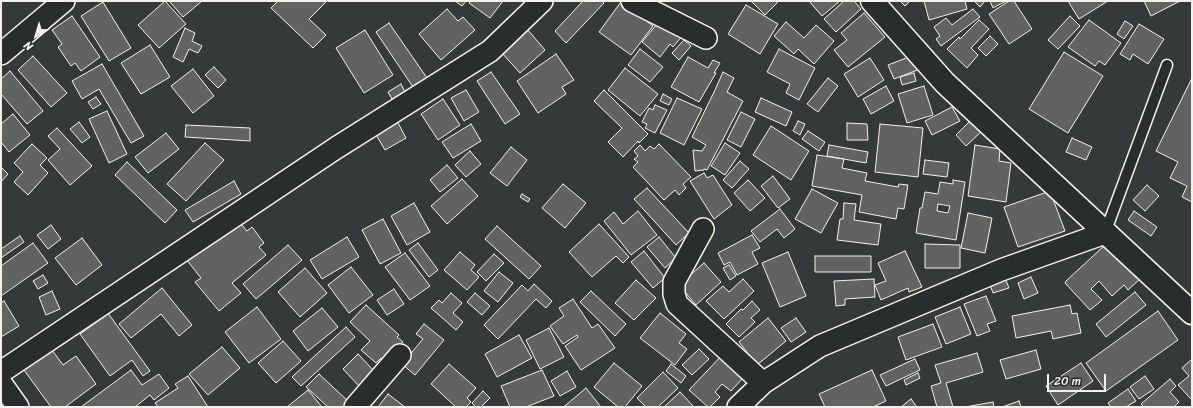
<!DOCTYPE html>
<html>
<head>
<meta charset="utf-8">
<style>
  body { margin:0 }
  #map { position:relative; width:1193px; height:408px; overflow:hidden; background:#363939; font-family:Sriracha,sans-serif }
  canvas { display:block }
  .frame { position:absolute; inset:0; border:2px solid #f4f1e8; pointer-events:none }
  .north { position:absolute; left:16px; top:16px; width:40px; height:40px; -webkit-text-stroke:3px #2a2d2e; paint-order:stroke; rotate:218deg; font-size:11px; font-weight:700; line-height:16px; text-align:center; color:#f4f1e8 }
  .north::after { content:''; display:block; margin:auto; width:14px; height:18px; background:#f4f1e8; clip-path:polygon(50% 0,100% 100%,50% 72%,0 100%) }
  .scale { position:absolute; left:1047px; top:374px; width:59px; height:18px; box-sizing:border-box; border:2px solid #f4f1e8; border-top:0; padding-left:5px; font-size:12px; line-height:14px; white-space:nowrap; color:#f4f1e8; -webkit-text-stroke:3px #2a2d2e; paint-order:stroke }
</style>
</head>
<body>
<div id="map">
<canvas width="1193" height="408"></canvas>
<div class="frame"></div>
<div class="north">N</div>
<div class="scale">20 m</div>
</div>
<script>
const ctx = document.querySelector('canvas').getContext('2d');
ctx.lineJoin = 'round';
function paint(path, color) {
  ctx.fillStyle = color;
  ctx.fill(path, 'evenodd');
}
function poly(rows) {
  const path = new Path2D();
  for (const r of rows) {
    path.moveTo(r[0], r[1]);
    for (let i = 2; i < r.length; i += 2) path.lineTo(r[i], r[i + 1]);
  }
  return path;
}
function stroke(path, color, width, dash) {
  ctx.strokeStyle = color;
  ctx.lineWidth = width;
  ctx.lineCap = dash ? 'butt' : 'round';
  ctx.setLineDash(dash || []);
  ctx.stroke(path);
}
const building = poly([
  [165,1,186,24,159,48,138,25,165,1],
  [171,1,202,1,183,17,170,2,171,1],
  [278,1,327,1,309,19,326,35,313,48,271,8,278,1],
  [455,1,466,1,462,6,455,1],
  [471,1,503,1,490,18,469,3,471,1],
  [583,1,602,1,604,3,566,43,555,31,583,1],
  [751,1,779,1,765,15,751,1],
  [809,1,840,1,822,16,809,1],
  [844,1,854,1,861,9,836,32,824,19,844,1],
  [901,1,910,1,905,6,901,2,901,1],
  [924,1,965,1,967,9,929,20,924,1],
  [974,1,985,1,980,7,974,1],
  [990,1,1006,1,993,8,990,1],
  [1009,1,1014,1,1032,29,1009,44,989,14,1009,1],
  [1068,1,1108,1,1079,19,1068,1],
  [1144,1,1180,1,1151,16,1144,1],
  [103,2,131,48,109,61,81,16,103,2],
  [621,2,653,26,631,55,599,32,621,2],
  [746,5,778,24,760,54,728,34,746,5],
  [447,9,458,21,463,17,475,30,441,60,419,34,447,9],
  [973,9,980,17,941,46,936,39,940,36,934,27,946,18,952,25,973,9],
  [864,13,885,37,848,67,834,50,847,40,841,33,864,13],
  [72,16,100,57,81,71,75,63,71,66,58,47,62,44,52,30,72,16],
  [1070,16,1080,26,1058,49,1048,40,1070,16],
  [662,18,683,35,673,47,670,44,660,57,642,42,662,18],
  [979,20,989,29,971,48,978,55,967,68,947,49,959,37,960,39,979,20],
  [1089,20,1121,43,1105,65,1099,61,1095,66,1068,47,1089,20],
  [1125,21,1133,26,1124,39,1117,34,1125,21],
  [786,22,804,38,816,25,834,41,814,64,798,49,794,54,774,36,786,22],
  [389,23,427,78,413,87,376,32,389,23],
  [1139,24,1164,39,1148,64,1133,54,1130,60,1120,54,1139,24],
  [185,28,195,33,192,41,202,46,198,53,189,49,183,62,173,57,185,28],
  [527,29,545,50,520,73,502,53,527,29],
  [365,30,393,75,364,93,336,48,365,30],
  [990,36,998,44,986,56,978,48,990,36],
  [684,40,691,46,679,60,672,53,684,40],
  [150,45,170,77,141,94,121,63,150,45],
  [640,49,663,67,650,82,628,65,640,49],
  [779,49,815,68,799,100,786,93,790,84,767,72,779,49],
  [1064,52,1103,76,1068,133,1029,109,1064,52],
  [556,54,574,80,562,87,566,94,538,113,517,81,556,54],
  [914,55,920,69,894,79,888,65,914,55],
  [33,56,67,93,51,107,18,70,33,56],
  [688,57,708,68,713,60,720,63,714,73,716,73,699,102,671,87,688,57],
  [870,58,884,80,858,97,844,74,870,58],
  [102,64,144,136,131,143,99,89,82,99,72,81,102,64],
  [214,67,226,80,218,88,205,75,214,67],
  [625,68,658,94,640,116,608,90,625,68],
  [193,69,214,96,193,113,171,86,193,69],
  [10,71,43,111,27,124,1,94,1,79,10,71],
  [491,72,520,114,505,124,477,81,491,72],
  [723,72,734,78,727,92,743,101,707,170,704,169,704,170,695,171,693,150,702,151,706,145,692,137,715,90,723,72],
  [914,73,916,81,902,85,900,77,914,73],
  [828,78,838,86,818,112,807,104,828,78],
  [1192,78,1192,202,1182,197,1187,186,1170,178,1178,162,1156,151,1192,78],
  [401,84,405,92,392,99,388,92,401,84],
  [886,86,894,101,871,114,863,99,886,86],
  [924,86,933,115,907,123,898,94,924,86],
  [466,90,479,112,464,121,451,98,466,90],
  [604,90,648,134,639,143,638,141,623,157,608,142,622,128,594,101,604,90],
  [663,94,672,99,669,105,660,101,663,94],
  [96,97,101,104,93,109,88,102,96,97],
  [677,98,702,109,684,145,660,133,677,98],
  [761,98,792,112,786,126,755,112,761,98],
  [443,99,460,125,438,140,421,114,443,99],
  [655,105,667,110,655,133,645,128,647,124,642,122,649,108,653,110,655,105],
  [952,107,960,121,932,135,925,121,952,107],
  [107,111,127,154,109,163,89,119,107,111],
  [741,112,755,119,741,147,727,140,741,112],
  [13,114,30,135,9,152,1,142,1,124,13,114],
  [971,120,982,131,966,146,956,135,971,120],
  [397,121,406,138,385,150,375,133,397,121],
  [798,121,805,124,800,135,793,131,798,121],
  [79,122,90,137,82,143,70,129,79,122],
  [847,123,867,124,868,140,847,140,847,123],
  [471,124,481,141,453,158,442,142,471,124],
  [880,124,923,128,918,177,875,172,880,124],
  [186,125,250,128,250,141,185,137,186,125],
  [771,126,809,151,791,180,753,155,771,126],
  [57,128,92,166,70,185,48,160,60,149,48,136,57,128],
  [808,131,825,142,819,151,802,139,808,131],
  [166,133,179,149,148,173,135,157,166,133],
  [1072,138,1092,147,1086,160,1066,152,1072,138],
  [205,143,224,160,186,201,167,184,205,143],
  [725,143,740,153,725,175,711,166,725,143],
  [32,144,47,158,40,165,48,173,28,195,14,182,23,172,14,163,32,144],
  [659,144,691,177,683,184,686,188,679,195,675,190,664,200,633,167,638,162,634,159,638,156,634,151,640,145,645,151,650,146,654,149,659,144],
  [829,145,868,152,866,163,827,156,829,145],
  [975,145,1000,149,999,161,1011,163,1006,202,968,196,975,145],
  [511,147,527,160,507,186,490,173,511,147],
  [470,151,481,164,466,177,455,165,470,151],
  [817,155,844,159,842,168,867,173,865,181,898,187,899,184,908,185,904,209,898,208,896,219,859,212,862,195,812,186,817,155],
  [925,160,949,163,947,177,923,174,925,160],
  [740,161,749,169,732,188,723,180,740,161],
  [127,162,177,210,165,223,115,175,127,162],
  [447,165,458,178,440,192,430,180,447,165],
  [1,167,8,174,1,182,1,167],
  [704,173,707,178,713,175,732,205,714,219,690,181,704,173],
  [773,176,790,199,778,208,761,186,773,176],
  [462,179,478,196,447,224,431,206,462,179],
  [748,180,765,198,750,211,734,193,748,180],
  [953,180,965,182,956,240,916,233,920,208,922,208,925,192,938,194,940,182,953,184,953,180],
  [938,204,950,206,948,213,937,211,938,204],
  [234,181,241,194,193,222,185,210,234,181],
  [563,184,586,203,565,228,542,208,563,184],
  [1147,185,1159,196,1145,211,1133,200,1147,185],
  [647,188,689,233,676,245,634,199,647,188],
  [812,189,838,203,821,233,795,219,812,189],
  [1050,191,1065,231,1018,247,1004,207,1050,191],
  [522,194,530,199,528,202,520,197,522,194],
  [414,203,430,232,407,245,391,216,414,203],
  [844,203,856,204,854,220,881,224,878,245,837,240,840,219,843,219,844,203],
  [780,209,795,229,784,238,777,229,760,242,751,231,780,209],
  [638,211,657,235,631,255,604,221,614,212,623,224,638,211],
  [1134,211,1157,227,1151,236,1128,220,1134,211],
  [968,213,992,218,985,253,961,248,968,213],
  [236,218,247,231,252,227,264,243,259,247,266,255,232,283,241,293,219,311,195,282,201,278,186,259,236,218],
  [383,219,401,253,380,264,362,230,383,219],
  [599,224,629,257,623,263,616,256,592,277,569,252,599,224],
  [51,225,61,239,48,249,37,235,51,225],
  [497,226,541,266,529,279,485,239,497,226],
  [752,235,760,248,752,252,758,264,737,275,730,262,724,265,718,253,752,235],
  [20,236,24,242,1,258,1,249,20,236],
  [347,237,359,257,322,279,310,260,347,237],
  [659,237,676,258,665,268,647,247,659,237],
  [82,238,102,265,76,285,55,258,82,238],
  [33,243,48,263,1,296,1,266,33,243],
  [418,243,438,270,429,277,409,250,418,243],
  [925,244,960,245,960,268,925,268,925,244],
  [288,245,302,260,256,299,243,284,288,245],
  [1105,245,1142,277,1128,290,1124,285,1112,296,1099,281,1091,289,1102,300,1090,310,1065,283,1066,281,1105,245],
  [644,251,665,278,653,288,631,262,644,251],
  [905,251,922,287,909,292,908,288,881,300,875,285,886,281,878,263,905,251],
  [460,252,475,265,471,270,479,277,467,290,444,270,460,252],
  [788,252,806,296,780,307,762,263,788,252],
  [405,253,430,286,410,300,385,267,405,253],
  [494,254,504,263,486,281,477,272,494,254],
  [815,256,871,256,871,272,815,272,815,256],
  [704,263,721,282,696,305,679,285,704,263],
  [729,265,736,276,730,280,723,268,729,265],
  [351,267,373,295,349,313,328,285,351,267],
  [305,268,327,293,300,317,278,292,305,268],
  [499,272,513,283,498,302,484,291,499,272],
  [43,275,48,283,38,289,33,281,43,275],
  [1031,277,1038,293,1024,299,1018,283,1031,277],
  [1005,278,1009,288,993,293,989,282,1005,278],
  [743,279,754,291,724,319,706,301,723,286,729,292,743,279],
  [874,279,875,297,845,299,845,305,836,306,834,281,874,279],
  [636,280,656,298,634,320,615,303,636,280],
  [534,284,552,301,546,308,536,299,498,339,484,325,522,285,528,291,534,284],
  [162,288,192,325,179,336,161,314,131,338,119,324,162,288],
  [394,289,404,304,387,315,377,300,394,289],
  [52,291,60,309,46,315,39,297,52,291],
  [591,291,626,324,615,336,580,302,591,291],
  [1135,292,1146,305,1106,337,1096,324,1135,292],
  [451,293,462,303,453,313,463,322,456,330,431,308,439,300,442,303,451,293],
  [475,293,490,306,482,315,467,302,475,293],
  [986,296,996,321,987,324,990,331,977,336,964,304,986,296],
  [573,299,592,328,598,324,615,348,581,370,565,346,578,337,577,335,563,344,550,326,564,316,559,308,573,299],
  [4,301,19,326,1,337,1,303,4,301],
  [752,301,760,310,751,318,755,322,739,337,726,324,741,309,743,310,752,301],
  [102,305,150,371,143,376,132,360,110,376,80,334,101,319,95,311,102,305],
  [366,305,399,335,397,337,403,342,385,362,381,358,376,363,361,350,370,341,350,322,366,305],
  [1070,305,1072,314,1077,313,1081,333,1053,339,1051,331,1016,338,1012,316,1070,305],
  [257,307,281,339,249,363,225,332,257,307],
  [960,307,971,334,946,344,935,317,960,307],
  [322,308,338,327,308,351,293,331,322,308],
  [1158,311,1178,340,1106,391,1086,363,1158,311],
  [660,313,686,334,679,343,687,349,675,365,640,338,660,313],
  [768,318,786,341,757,365,739,342,768,318],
  [796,318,806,332,791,342,781,328,796,318],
  [424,324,444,340,415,375,402,364,423,339,416,334,424,324],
  [933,324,942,347,906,360,898,337,933,324],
  [346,327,355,337,301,386,292,377,346,327],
  [549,328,564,357,540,369,526,340,549,328],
  [519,335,532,358,497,377,485,354,519,335],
  [283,341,301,361,276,383,258,363,283,341],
  [49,346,63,365,76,356,96,384,65,407,51,407,21,366,49,346],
  [222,347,240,368,208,395,189,374,222,347],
  [699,349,709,359,692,375,682,365,699,349],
  [1036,350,1041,369,1006,379,1000,360,1036,350],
  [726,351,743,378,731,391,722,384,715,392,720,397,710,407,708,407,689,390,726,351],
  [977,353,983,372,946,383,953,407,937,407,931,386,941,383,935,365,977,353],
  [358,354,375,372,359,386,343,369,358,354],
  [915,359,920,370,886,386,880,375,915,359],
  [1192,359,1192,400,1178,385,1189,376,1182,368,1192,359],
  [614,363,642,386,625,407,618,407,594,387,614,363],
  [1081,363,1093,381,1058,405,1046,386,1081,363],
  [449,364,476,388,467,398,471,402,466,407,456,407,431,384,449,364],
  [671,364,686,376,681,383,666,371,671,364],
  [131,370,142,385,159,374,169,388,154,400,150,395,135,407,81,407,131,370],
  [542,370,554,396,526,407,510,407,501,386,542,370],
  [872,370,886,401,873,407,825,407,819,394,872,370],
  [567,371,576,387,560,396,551,381,567,371],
  [663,372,678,388,658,407,646,407,637,398,663,372],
  [918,373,920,378,906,385,904,380,918,373],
  [319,374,351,404,347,407,328,407,306,387,319,374],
  [188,376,208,407,158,407,155,403,178,388,175,384,188,376],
  [1145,376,1154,389,1139,399,1130,387,1145,376],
  [1170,379,1176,386,1170,392,1179,402,1174,407,1144,407,1141,404,1170,379],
  [586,388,601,407,563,407,566,405,586,388],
  [1128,389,1136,401,1126,407,1111,407,1108,403,1128,389],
  [308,390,322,407,287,407,308,390],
  [483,391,490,398,481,407,476,407,472,403,483,391],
  [680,392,694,407,664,407,680,392],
  [388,394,405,407,378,407,388,394],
  [911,399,917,407,901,407,911,399],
  [1019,401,1021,407,1002,407,1019,401],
  [993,402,994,407,965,407,993,402]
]);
const lane = poly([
  [1105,233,1167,65]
]);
const street = poly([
  [632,1,706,38],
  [1,54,64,1],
  [703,229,674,282,674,294,677,304,763,383],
  [1,372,336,148,490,51,542,1],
  [1,383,18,407],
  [355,407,400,355],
  [738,407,763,383,820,346,1001,270,1105,233]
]);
const secondary = poly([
  [872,1,945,83,1192,313]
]);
paint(building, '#616362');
stroke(building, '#f4f1e8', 1);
stroke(lane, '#f4f1e8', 13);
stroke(street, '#f4f1e8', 24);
stroke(secondary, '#f4f1e8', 25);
stroke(lane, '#2a2d2e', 10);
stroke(street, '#2a2d2e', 21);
stroke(secondary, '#2a2d2e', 22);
</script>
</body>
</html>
